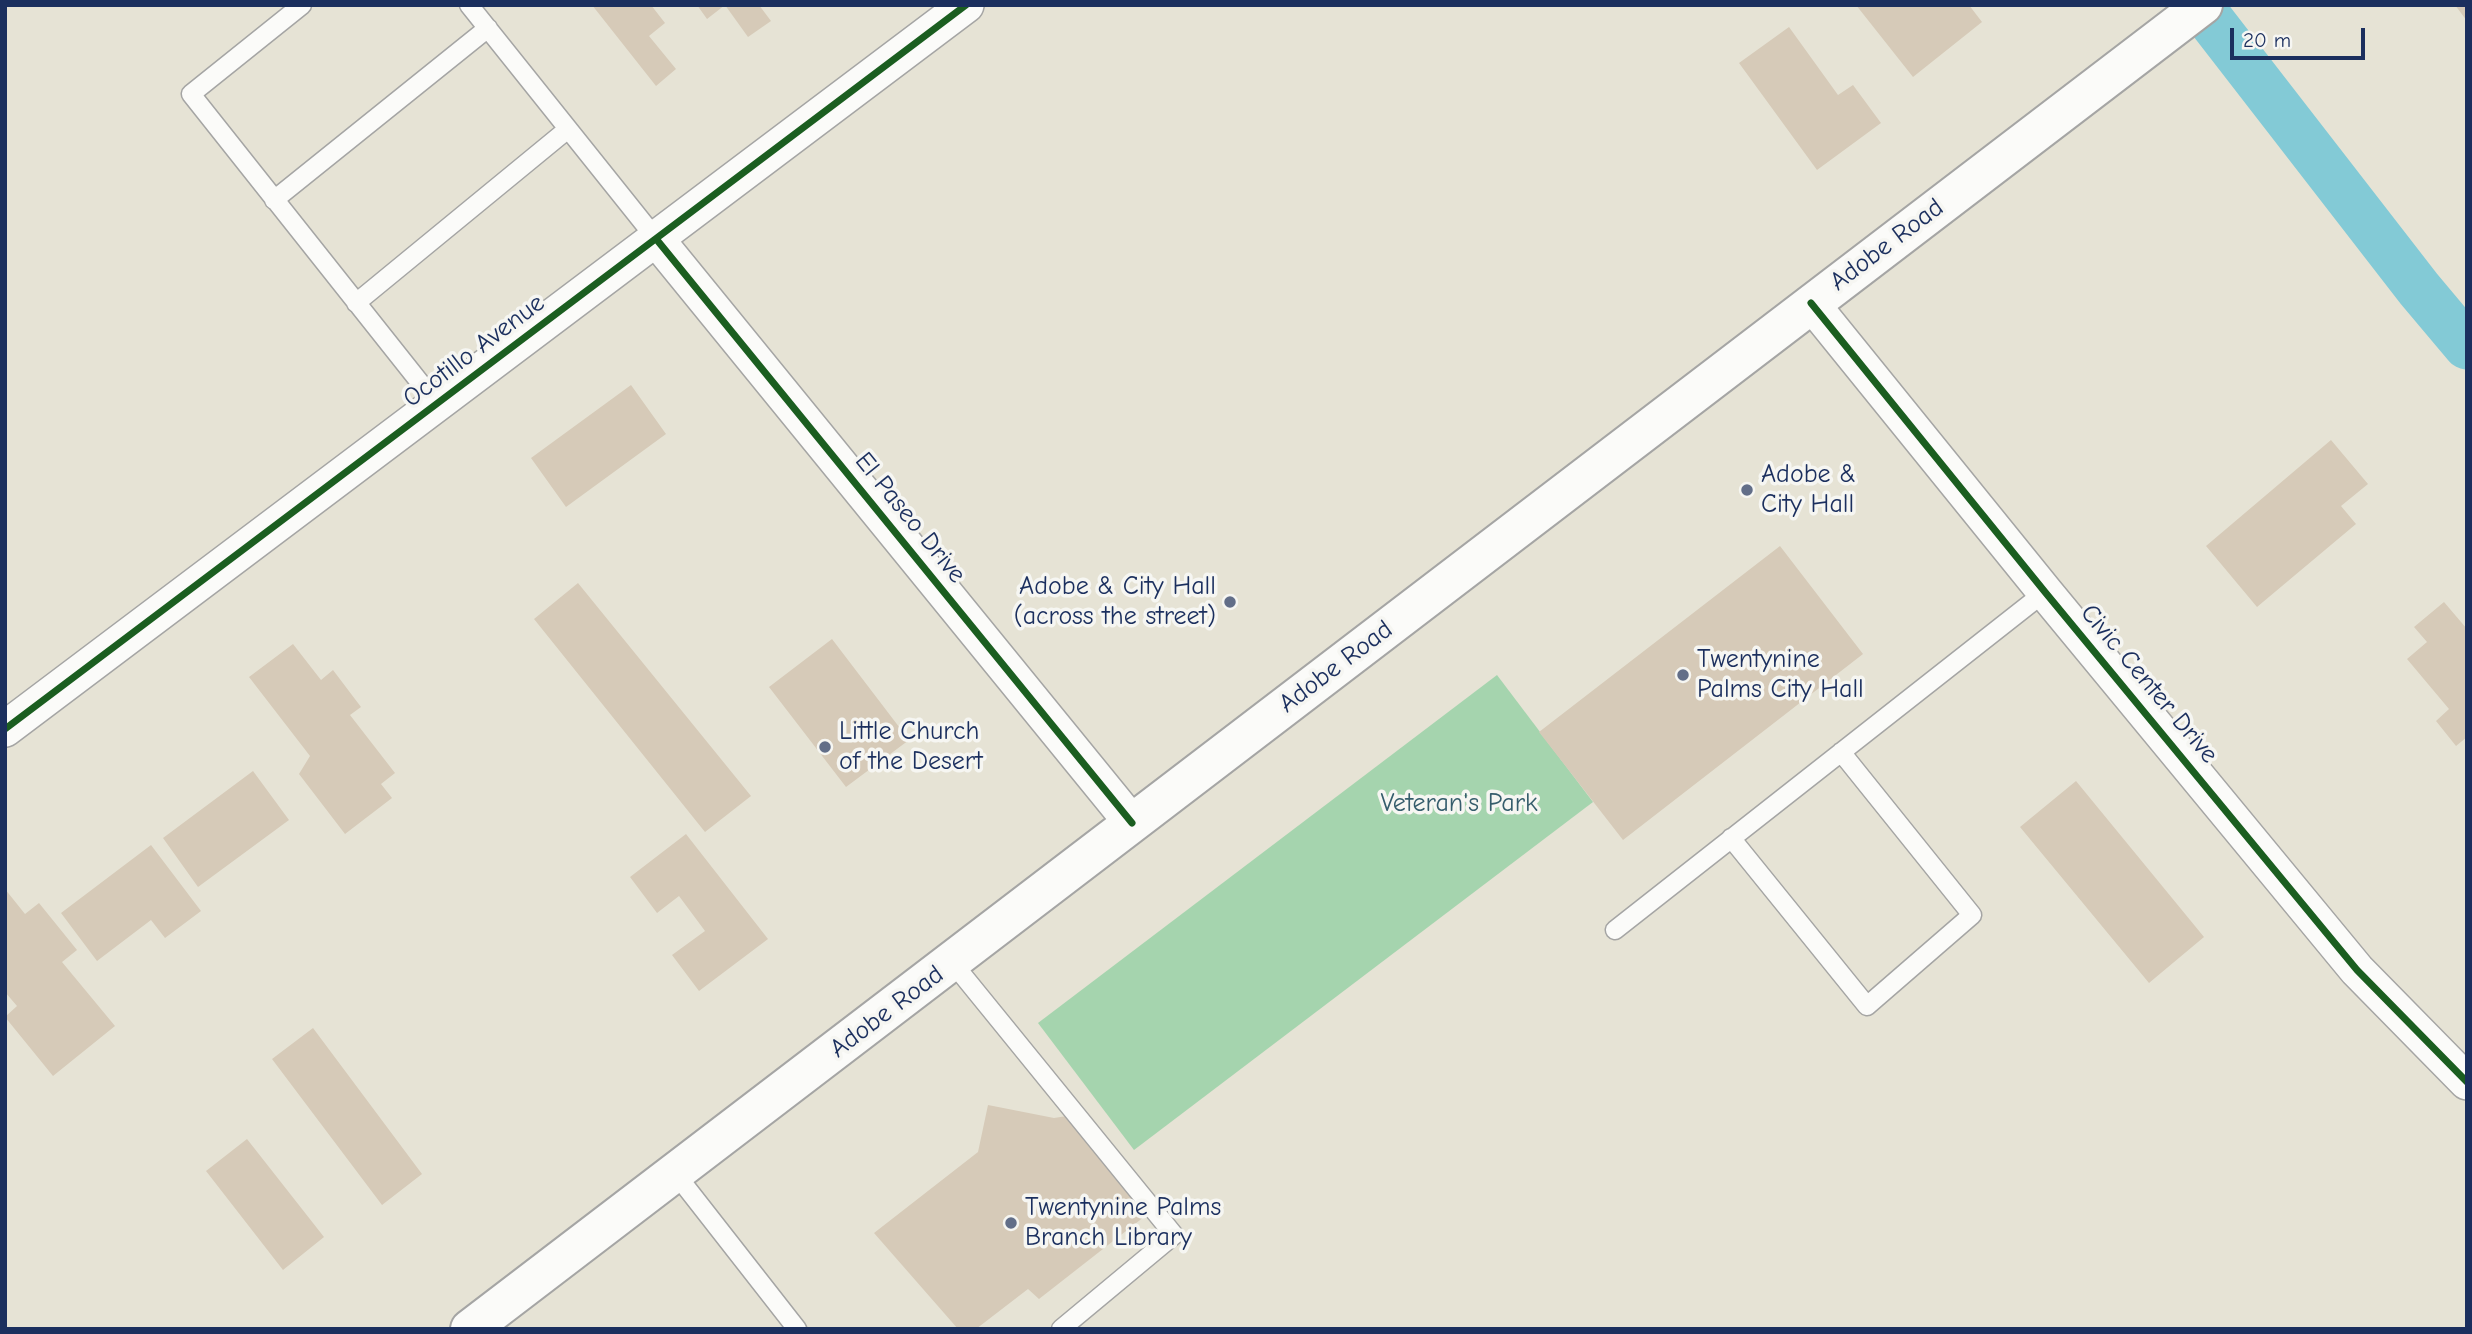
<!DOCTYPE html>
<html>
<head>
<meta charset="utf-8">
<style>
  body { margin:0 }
  #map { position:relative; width:2472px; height:1334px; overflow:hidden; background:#e6e3d5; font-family:"Comic Neue",sans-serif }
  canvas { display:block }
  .frame { position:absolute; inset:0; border:7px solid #1b2f5e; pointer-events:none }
  .scale { position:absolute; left:2230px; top:28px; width:135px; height:32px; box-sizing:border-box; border:4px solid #1b2f5e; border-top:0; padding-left:9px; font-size:21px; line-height:24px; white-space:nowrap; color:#1b2f5e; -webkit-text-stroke:5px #f6f6f2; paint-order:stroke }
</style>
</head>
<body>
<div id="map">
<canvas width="2472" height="1334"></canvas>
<div class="frame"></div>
<div class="scale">20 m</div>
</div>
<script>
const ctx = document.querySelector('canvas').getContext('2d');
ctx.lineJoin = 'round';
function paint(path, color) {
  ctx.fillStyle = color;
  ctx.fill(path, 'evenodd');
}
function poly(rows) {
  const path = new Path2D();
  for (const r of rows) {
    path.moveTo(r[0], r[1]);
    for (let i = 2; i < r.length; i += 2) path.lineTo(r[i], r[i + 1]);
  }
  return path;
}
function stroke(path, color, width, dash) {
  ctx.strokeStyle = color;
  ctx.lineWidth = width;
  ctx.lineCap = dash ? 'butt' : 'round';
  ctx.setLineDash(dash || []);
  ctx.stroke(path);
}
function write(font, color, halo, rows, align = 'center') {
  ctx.font = font + ' "Comic Neue",sans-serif';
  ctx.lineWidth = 7;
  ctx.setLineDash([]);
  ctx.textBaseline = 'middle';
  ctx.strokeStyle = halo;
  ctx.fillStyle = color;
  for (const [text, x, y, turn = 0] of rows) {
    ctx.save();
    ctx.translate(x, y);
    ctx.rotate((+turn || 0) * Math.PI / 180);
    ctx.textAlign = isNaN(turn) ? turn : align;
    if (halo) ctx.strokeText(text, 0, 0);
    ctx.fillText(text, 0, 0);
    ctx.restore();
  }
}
const green = poly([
  [1497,675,1593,802,1134,1150,1038,1023]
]);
const canal = poly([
  [2199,5,2419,289,2467,346]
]);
const building = poly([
  [592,5,651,5,665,23,649,36,676,69,656,86],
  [697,5,759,5,771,21,748,37,725,5,707,19],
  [1856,5,1969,5,1982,22,1913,77],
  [2455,5,2467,5,2467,21],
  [1789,27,1838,95,1853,85,1881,123,1817,170,1739,63],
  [631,385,666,434,566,507,531,458],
  [2331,440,2368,484,2341,506,2356,524,2257,607,2206,546],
  [1780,546,1863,654,1623,840,1539,732],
  [578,583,751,796,705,832,534,619],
  [2444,602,2467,629,2467,737,2456,746,2436,721,2449,709,2407,659,2427,642,2414,627],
  [832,639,909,740,846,787,769,687],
  [293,644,321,680,333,670,361,707,350,715,395,773,381,784,392,798,345,834,299,774,310,756,249,677],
  [253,771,289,820,198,887,163,838],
  [2076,781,2204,937,2149,983,2020,827],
  [686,834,768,939,699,991,672,955,705,931,679,896,657,913,630,877],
  [151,845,201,911,165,938,151,920,97,961,61,913],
  [5,889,25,914,39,903,77,950,62,962,115,1026,53,1076,5,1017,17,1006,5,992],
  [313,1028,422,1174,382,1205,272,1059],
  [988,1105,1054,1118,1067,1116,1149,1213,1039,1299,1028,1289,976,1329,958,1329,874,1233,978,1152],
  [247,1139,324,1237,283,1270,206,1171]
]);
const lane = poly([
  [302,5,191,94,437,404],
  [469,5,657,240],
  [274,200,488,28],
  [356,303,568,129],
  [1731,838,1867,1006,1972,915,1841,752],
  [1615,930,2045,592],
  [952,962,1174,1235,1061,1329],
  [675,1173,797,1329]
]);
const street = poly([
  [657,240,1132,823],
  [1811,303,2045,592,2357,970,2467,1082],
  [5,729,966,5]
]);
const primary = poly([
  [470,1329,2203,5]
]);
const cycleway = poly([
  [657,240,1132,823],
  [1811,303,2045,592,2357,970,2467,1082],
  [5,729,966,5]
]);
const markers = [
  [1747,490,7,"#626e88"],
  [1230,602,7,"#626e88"],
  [1683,675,7,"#626e88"],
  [825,747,7,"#626e88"],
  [1011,1223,7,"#626e88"]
];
const streetNames = [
  ["Adobe Road",1887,245,-37],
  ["Ocotillo Avenue",474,351,-37],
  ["El Paseo Drive",910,518,51],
  ["Adobe Road",1336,667,-37],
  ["Civic Center Drive",2149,684,50],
  ["Adobe Road",887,1012,-37]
];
const poiNames = [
  ["Adobe &",1761,475],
  ["City Hall",1761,505],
  ["Adobe & City Hall",1216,587,"right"],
  ["(across the street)",1216,617,"right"],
  ["Twentynine",1697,660],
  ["Palms City Hall",1697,690],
  ["Little Church",839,732],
  ["of the Desert",839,762],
  ["Twentynine Palms",1025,1208],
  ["Branch Library",1025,1238]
];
const parkNames = [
  ["Veteran's Park",1459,804]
];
paint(green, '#a5d4ae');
stroke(canal, '#83cad6', 47);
paint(building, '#d6cab8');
stroke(lane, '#a5a5a4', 21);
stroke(street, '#a5a5a4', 38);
stroke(primary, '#a5a5a4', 42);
stroke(lane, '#fbfbf9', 18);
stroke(street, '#fbfbf9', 35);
stroke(primary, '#fbfbf9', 38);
stroke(cycleway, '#1b5e20', 7);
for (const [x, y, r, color] of markers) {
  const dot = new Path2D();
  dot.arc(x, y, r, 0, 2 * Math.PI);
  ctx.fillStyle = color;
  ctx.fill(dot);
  stroke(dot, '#f6f6f2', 2.5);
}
write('26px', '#1b2f5e', '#f6f6f2', streetNames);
write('26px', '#1b2f5e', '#f6f6f2', poiNames, 'left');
write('26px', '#355d6c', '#f6f6f2', parkNames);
</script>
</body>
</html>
